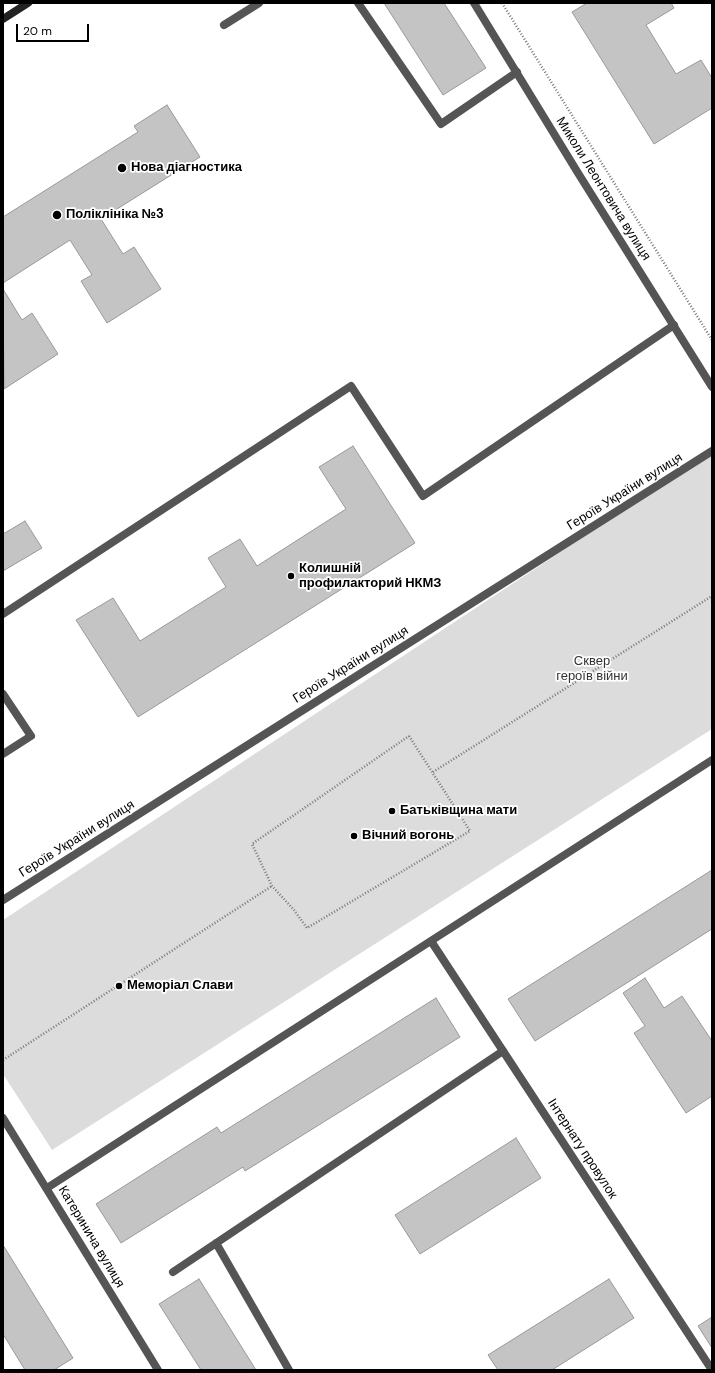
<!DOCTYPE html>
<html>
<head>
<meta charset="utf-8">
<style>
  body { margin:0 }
  #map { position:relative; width:715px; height:1373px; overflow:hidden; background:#fff; font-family:"DM Sans",sans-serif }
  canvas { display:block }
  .frame { position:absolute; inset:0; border:4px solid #000; pointer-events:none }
  .scale { position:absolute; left:16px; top:24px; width:73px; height:18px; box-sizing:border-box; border:2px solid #000; border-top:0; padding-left:5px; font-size:12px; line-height:14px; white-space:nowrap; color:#000; -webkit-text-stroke:3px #fff; paint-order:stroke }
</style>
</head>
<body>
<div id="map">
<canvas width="715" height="1373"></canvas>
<div class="frame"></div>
<div class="scale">20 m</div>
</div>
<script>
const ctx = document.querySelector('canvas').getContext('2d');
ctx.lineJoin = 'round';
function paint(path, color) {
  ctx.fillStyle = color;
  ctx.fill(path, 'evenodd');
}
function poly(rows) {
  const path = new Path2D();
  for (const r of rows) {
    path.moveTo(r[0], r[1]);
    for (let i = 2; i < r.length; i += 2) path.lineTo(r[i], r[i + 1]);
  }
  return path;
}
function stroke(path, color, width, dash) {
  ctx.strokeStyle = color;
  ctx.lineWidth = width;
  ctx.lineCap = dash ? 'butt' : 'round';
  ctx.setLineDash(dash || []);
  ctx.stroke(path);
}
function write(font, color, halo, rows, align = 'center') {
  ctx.font = font + ' "DM Sans",sans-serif';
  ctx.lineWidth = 3.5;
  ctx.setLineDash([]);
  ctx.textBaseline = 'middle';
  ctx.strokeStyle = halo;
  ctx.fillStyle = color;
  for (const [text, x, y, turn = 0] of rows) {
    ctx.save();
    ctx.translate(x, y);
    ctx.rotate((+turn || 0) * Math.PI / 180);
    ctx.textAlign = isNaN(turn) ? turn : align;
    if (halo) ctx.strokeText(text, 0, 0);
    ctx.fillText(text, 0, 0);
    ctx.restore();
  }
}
const green = poly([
  [712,452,712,729,52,1150,3,1074,3,920]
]);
const building = poly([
  [384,3,444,3,486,68,443,95,384,3],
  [587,3,671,3,674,8,646,25,676,74,701,60,712,78,712,108,654,144,572,12,587,3],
  [167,105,200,157,101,219,123,254,134,247,161,289,107,323,81,281,92,275,70,240,3,283,3,217,138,132,134,126,167,105],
  [3,289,22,320,32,313,58,354,4,389,3,289],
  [353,446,415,543,138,717,76,620,113,598,140,641,226,587,208,558,240,539,257,566,346,509,319,467,353,446],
  [25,521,42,548,3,571,3,534,25,521],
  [712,870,712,929,535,1041,508,999,712,870],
  [645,978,664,1008,682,996,712,1041,712,1096,686,1113,634,1033,645,1026,623,993,645,978],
  [436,998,460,1037,245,1171,243,1167,121,1243,96,1204,217,1127,221,1133,436,998],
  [516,1138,541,1178,420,1254,395,1215,516,1138],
  [3,1245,73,1358,54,1370,25,1370,3,1334,3,1245],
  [199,1279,256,1370,201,1370,159,1304,199,1279],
  [609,1279,634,1318,552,1370,498,1370,488,1355,609,1279],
  [712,1317,712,1348,698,1326,712,1317]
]);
const path = poly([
  [502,3,712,340],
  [409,736,470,831,307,928,294,910,272,886,252,844,409,736],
  [433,772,712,596],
  [3,1060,272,886]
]);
const lane = poly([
  [358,3,441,124,517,72],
  [224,25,259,3],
  [3,614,351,386,423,496,674,325],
  [3,694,31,736,3,754],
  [216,1243,289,1370],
  [173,1272,503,1051]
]);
const street = poly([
  [474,3,578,173,712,387],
  [3,900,712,451],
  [431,941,712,1370],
  [3,1118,158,1370],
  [47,1188,712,760]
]);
const secondary = poly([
  [3,19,28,3]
]);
const markers = [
  [122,168,5,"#000"],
  [57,215,5,"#000"],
  [291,576,4,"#000"],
  [392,811,4,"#000"],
  [354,836,4,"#000"],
  [119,986,4,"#000"]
];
const poiNames = [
  ["Нова діагностика",131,168],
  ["Поліклініка №3",66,215],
  ["Колишній",299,569],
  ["профилакторий НКМЗ",299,584],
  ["Батьківщина мати",400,811],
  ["Вічний вогонь",362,836],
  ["Меморіал Слави",127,986]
];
const streetNames = [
  ["Миколи Леонтовича вулиця",603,189,58],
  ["Героїв України вулиця",625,492,-32],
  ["Героїв України вулиця",351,665,-32],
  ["Героїв України вулиця",77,839,-32],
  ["Інтернату провулок",582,1149,57],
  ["Катеринича вулиця",91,1237,59]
];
const parkNames = [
  ["Сквер",592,662],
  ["героїв війни",592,677]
];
paint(green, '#dcdcdc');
paint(building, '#c4c4c4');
stroke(building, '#999', 1);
stroke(path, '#777', 2.5, [1, 2]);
stroke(lane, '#555', 8);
stroke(street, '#555', 8);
stroke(secondary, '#222', 8);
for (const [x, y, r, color] of markers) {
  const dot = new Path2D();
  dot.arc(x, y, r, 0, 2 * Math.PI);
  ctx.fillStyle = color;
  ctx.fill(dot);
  stroke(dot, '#fff', 1.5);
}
write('bold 13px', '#000', '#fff', poiNames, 'left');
write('13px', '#000', '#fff', streetNames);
write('13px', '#333', '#fff', parkNames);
</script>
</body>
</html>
